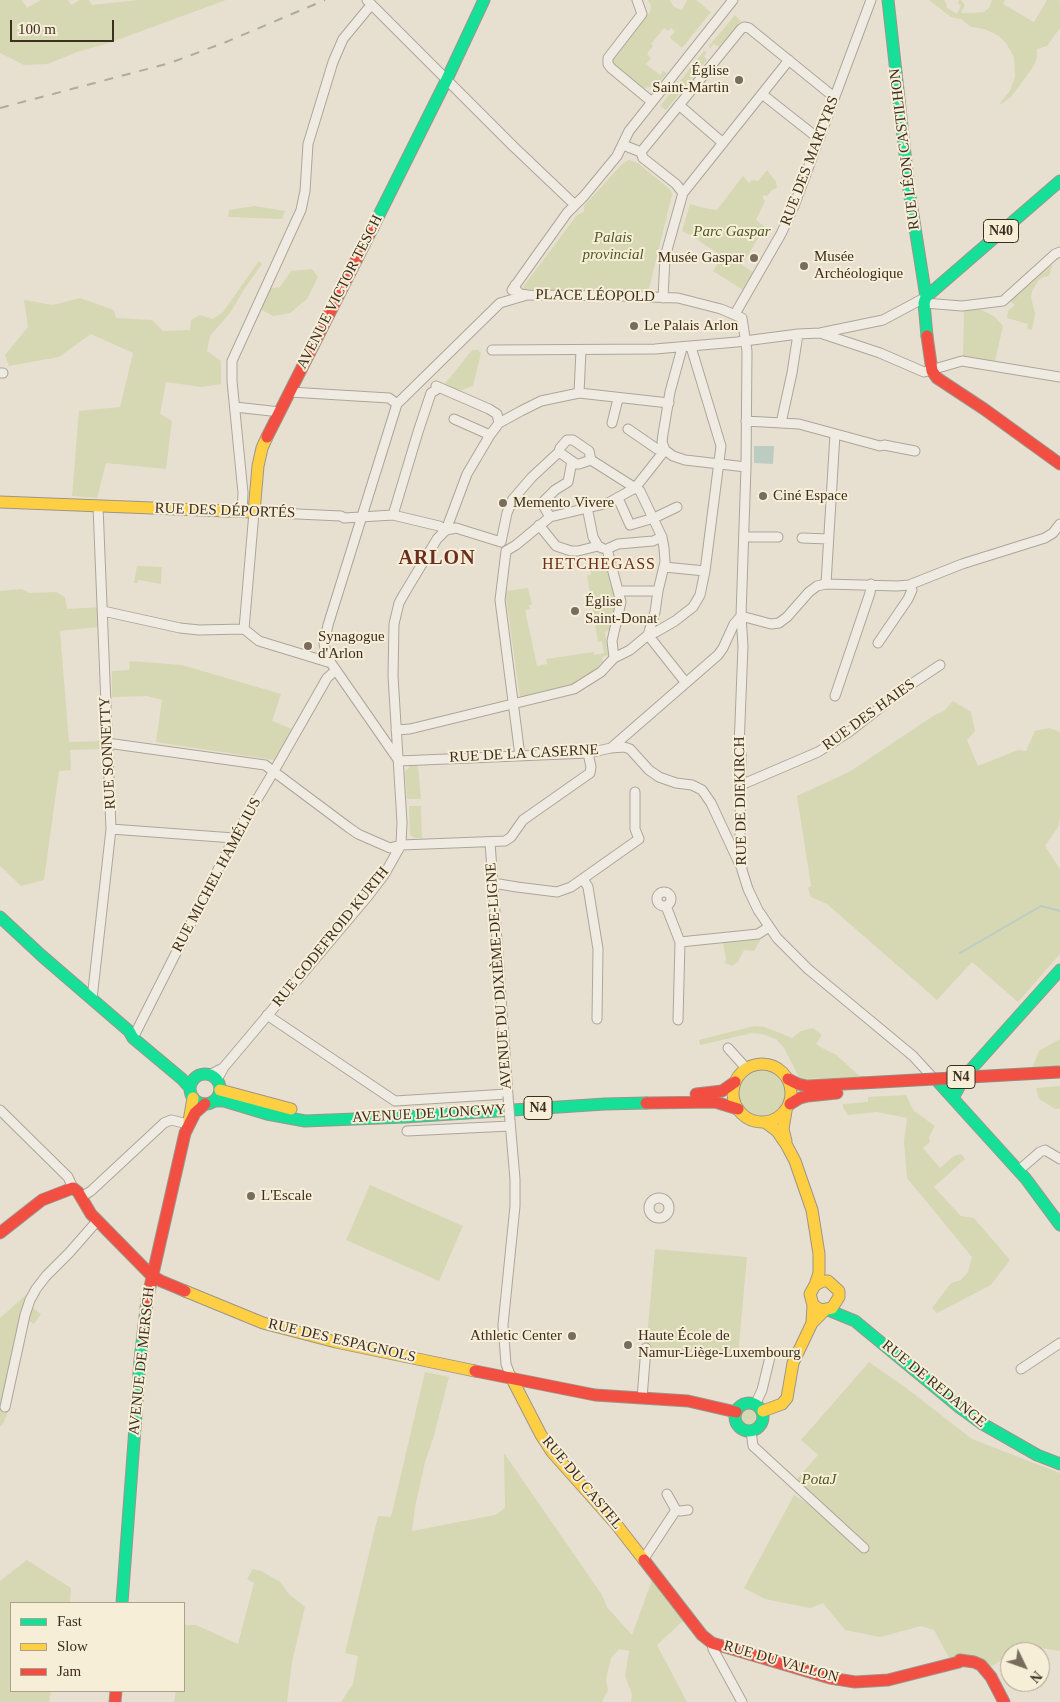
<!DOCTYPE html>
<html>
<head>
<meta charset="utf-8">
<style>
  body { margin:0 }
  #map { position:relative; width:1060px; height:1702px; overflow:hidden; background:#e7e0d1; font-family:"Times New Roman",serif }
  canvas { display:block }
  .legend { position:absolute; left:10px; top:1602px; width:175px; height:90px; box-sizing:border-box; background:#f7eed8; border:1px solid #ada18e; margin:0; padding:6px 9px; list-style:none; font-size:15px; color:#3d2e20 }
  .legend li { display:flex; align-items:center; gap:10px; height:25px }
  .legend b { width:25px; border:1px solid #ada18e }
  .north { position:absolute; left:1000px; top:1642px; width:50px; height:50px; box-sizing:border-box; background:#f7eed8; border:1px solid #ada18e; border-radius:50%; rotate:132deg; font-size:14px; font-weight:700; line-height:20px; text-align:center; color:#3d2e20 }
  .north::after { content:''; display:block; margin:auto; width:18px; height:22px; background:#786c5e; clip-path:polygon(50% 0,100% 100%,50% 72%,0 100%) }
  .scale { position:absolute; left:10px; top:20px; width:104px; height:22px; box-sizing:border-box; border:2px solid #3d2e20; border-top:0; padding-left:6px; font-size:15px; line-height:18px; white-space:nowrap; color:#3d2e20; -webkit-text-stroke:4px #f7eed8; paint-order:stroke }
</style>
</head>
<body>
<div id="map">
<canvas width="1060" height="1702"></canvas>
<ul class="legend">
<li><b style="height:6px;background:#16e098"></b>Fast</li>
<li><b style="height:6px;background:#ffcf43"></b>Slow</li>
<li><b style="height:6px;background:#f24e42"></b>Jam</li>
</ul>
<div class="north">N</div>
<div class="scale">100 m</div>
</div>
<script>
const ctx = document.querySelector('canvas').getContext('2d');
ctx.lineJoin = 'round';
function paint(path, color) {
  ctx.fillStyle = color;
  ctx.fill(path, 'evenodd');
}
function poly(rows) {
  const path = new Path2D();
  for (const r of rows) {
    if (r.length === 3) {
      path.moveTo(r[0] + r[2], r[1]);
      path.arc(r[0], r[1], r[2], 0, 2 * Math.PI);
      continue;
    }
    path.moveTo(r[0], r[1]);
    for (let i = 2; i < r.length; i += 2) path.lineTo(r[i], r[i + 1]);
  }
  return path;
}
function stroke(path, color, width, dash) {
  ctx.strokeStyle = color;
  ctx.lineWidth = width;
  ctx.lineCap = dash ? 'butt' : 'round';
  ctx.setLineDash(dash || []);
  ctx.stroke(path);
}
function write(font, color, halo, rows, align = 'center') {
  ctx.font = font + ' "Times New Roman",serif';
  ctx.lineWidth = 4;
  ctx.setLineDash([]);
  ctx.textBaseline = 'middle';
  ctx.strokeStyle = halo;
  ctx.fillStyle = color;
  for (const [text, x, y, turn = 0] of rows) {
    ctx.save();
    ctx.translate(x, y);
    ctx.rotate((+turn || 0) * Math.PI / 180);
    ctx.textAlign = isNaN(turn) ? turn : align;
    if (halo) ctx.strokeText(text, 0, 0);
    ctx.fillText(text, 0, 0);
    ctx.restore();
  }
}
const green = poly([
  [0,0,22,0,27,8,41,0,68,0,71,5,80,0,89,0,92,5,138,0,226,0,109,43,77,52,48,64,24,65,0,53],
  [648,0,670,0,674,7,682,10,687,0,696,0,711,12,682,48,671,39,670,37,675,31,671,28,668,31,664,28,651,44,653,46,647,54,651,58,646,64,660,75,663,71,667,73,656,86,642,88,613,64,613,59,650,12,651,6],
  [929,0,944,0,947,5,946,7,957,14,961,6,958,3,959,0,961,0,965,5,961,13,972,13,984,12,989,8,992,0,1005,0,1003,4,1034,22,1047,0,1058,0,1060,1,1060,28,1047,46,1037,49,1037,58,1033,67,1011,97,1001,104,999,104,1010,91,1015,77,1014,57,1006,43,999,36,991,32,984,29,971,27,961,19,951,17],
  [735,15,741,21,719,47,714,44,710,48,709,46],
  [704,51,707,52,704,56,707,60,666,110,660,106],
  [629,160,638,163,666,186,671,191,672,195,648,293,570,292,523,289,523,287,577,215,584,212,584,206,622,164],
  [767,170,776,182,777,188,772,190,767,196,764,195,762,197,765,201,756,220,765,227,742,265,753,272,743,290,713,271,722,256,699,241,698,239,682,231,690,204,704,208,717,210,743,176,749,183,752,180,758,181],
  [255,206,285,211,282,219,228,217,229,210],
  [259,261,262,264,245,288,230,313,210,336,207,351,221,361,221,384,202,387,166,382,160,414,172,421,166,469,106,463,97,498,72,496,79,411,120,407,133,353,91,334,59,357,9,366,5,355,28,327,24,300,53,305,80,298,114,310,116,318,152,320,163,331,190,330,191,320,200,315,213,319,223,312],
  [1049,262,1052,266,1049,276,1043,277,1038,281,1032,291,1031,297,1035,314,1032,330,1027,329,1028,324,1007,318,1008,311,1015,305,1008,299],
  [312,269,318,277,307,299,290,313,273,316,262,310,260,305,267,289,280,287,291,271],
  [964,308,982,310,995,317,1003,326,995,361,963,357],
  [472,350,478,350,481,353,473,386,459,391,444,385],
  [602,556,605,557,609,563,616,606,610,630,605,632,608,655,602,657,603,663,600,663,598,669,573,686,520,698,505,591,528,588,532,605,529,605,530,609,525,610,537,666,547,664,546,659,594,652,594,655,604,653,602,641,598,642,587,575,591,575,589,562,585,563,585,559,590,558,593,560],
  [137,566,162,567,161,584,138,580,138,583,134,583],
  [22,589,29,593,56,592,65,597,67,609,102,607,99,627,60,631,69,742,101,741,101,749,70,750,71,770,59,771,44,880,21,886,0,866,0,591],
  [130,661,182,665,281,694,272,721,292,729,274,760,156,742,162,700,147,696,112,697,112,671,129,670],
  [953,701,971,712,975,731,967,740,978,766,1018,750,1026,751,1035,731,1049,728,1060,732,1060,817,1058,827,1045,846,1060,869,1060,954,1018,1002,972,962,937,1000,827,904,811,897,808,888,811,886,797,796,849,772,933,716,944,711],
  [410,766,418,766,421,799,407,799,405,772],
  [409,806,421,806,422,838,414,838,410,835],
  [761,939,754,951,744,950,738,962,732,966,725,963,726,958,723,943],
  [754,1026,765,1027,792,1038,801,1031,813,1028,822,1035,816,1044,822,1048,835,1054,861,1077,798,1079,799,1077,784,1048,776,1039,762,1034,752,1033,700,1045,699,1040],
  [1060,1039,1060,1067,1032,1068,1039,1051],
  [762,1093,23],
  [1060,1086,1060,1109,1055,1109,1039,1099,1036,1088],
  [906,1095,914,1111,935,1126,929,1137,930,1142,923,1148,940,1168,954,1156,961,1154,965,1159,934,1187,961,1216,974,1218,1010,1260,991,1285,937,1313,932,1308,951,1283,961,1280,968,1272,972,1257,907,1178,904,1141,907,1118,877,1112,848,1115,843,1107,843,1104,868,1102,868,1097],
  [370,1185,463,1226,439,1281,346,1240],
  [655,1249,747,1257,738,1356,646,1348],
  [26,1295,30,1300,33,1308,41,1314,34,1324,28,1320,11,1395,12,1400,4,1422,0,1427,0,1318],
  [869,1362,905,1387,972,1439,1060,1473,1060,1651,1027,1646,1016,1652,1010,1652,1010,1655,990,1667,951,1661,934,1630,921,1626,880,1637,845,1630,823,1603,810,1608,765,1599,744,1588,794,1495,851,1532,795,1481,818,1455,801,1440],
  [425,1372,449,1377,433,1439,425,1462,415,1507,412,1531,495,1515,505,1508,504,1453,602,1595,607,1607,632,1635,652,1580,684,1620,657,1645,687,1702,631,1702,632,1694,625,1676,629,1651,619,1649,611,1658,606,1679,608,1690,602,1702,341,1702,353,1684,358,1656,345,1653,378,1516,391,1517],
  [750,1417,9],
  [27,1560,71,1588,70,1603,11,1603,11,1691,51,1691,49,1702,0,1702,0,1581],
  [253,1569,261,1571,280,1582,289,1594,305,1607,292,1662,287,1702,174,1702,176,1691,184,1691,184,1625,196,1625,238,1644,254,1583,247,1579]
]);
const water = poly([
  [754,446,774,446,773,464,754,463]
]);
const stream = poly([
  [960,953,1041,906,1060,911]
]);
const street = poly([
  [367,0,513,146,575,205],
  [637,0,642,14,608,58,608,64,611,68,652,102],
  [762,94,819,139],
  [679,105,723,143],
  [623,145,641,152,643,158,676,184,683,193],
  [641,152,741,29,744,27,749,28,834,97],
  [515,285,516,290,520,294,528,295,624,296,678,298,721,309,742,318,747,351,746,467,741,616,743,646,739,747,741,754,740,836,742,870,748,889,758,910,777,938,808,969,913,1056,935,1080],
  [512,290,567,213,584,196,617,156,629,131,733,0],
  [663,298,665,257,683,193,789,60],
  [924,303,962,306,1003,301,1055,254,1060,252],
  [735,314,781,234,794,206,871,0],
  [823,334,880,353,924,372,962,361,1060,377],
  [492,350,655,349,737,342,798,334,820,333,883,320,926,297],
  [0,373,3,373],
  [436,386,489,409,497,414,499,423],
  [290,392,389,398,397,404],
  [579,393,581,350],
  [235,407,280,412],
  [454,419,490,435],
  [746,421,799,424,880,446,884,445,915,451],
  [612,423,618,399],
  [781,423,792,373,798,334],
  [628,429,657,449,665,450,673,456,685,460,746,467],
  [665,450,662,442,663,434,670,392,682,348],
  [591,460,640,491,662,537,664,548,665,562,658,591,655,612,648,635],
  [618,498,630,525,654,518,677,507],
  [587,507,593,537,598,546,602,548],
  [242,512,243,493,232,381,232,361,301,210,305,191,308,144,333,62,343,39,371,5],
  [393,515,418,432,431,393,439,388],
  [550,517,543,505,544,501,555,490,568,482,572,461],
  [539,525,556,546,571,551,578,551,598,546],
  [446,530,467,474,490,435,499,423,521,411,541,401,579,393,669,403],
  [744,537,778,537],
  [802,538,828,539],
  [501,542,507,513,513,499,532,477,559,452,560,448,567,440,573,440,589,451,591,460,579,464,576,464,559,452],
  [607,549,621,602,612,641,614,658],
  [607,549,618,544,653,541,662,537],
  [506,551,500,600,520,756],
  [506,551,516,545,550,517,608,503,635,488,665,450],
  [664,567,705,571],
  [826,584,835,434],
  [618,591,658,591],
  [103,611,180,628,199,630,244,629],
  [741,616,771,624,779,623,787,617,809,592,817,586,826,584,897,586,909,585,962,564,1045,538,1053,533,1060,524],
  [244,629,254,512,341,516,344,518,393,515,439,526,446,530],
  [244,629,259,641,331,663],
  [648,635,686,683],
  [878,643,908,599,912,590,909,585],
  [835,696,870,593,871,584],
  [396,730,410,729,574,689,601,672,614,658,630,650,648,635,656,632,675,621,693,607,700,595,705,571,721,446,691,347],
  [107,743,265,765,348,827,358,834,390,848,401,845,505,841,511,837,523,820,590,773,591,767,588,753],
  [611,748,624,747,630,749,649,770,659,777,676,783,692,785,702,790,711,803,740,865],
  [399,761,331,663,326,653,324,643,328,625,397,404,500,303,527,295],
  [399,761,588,753,611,748,718,655,723,648,734,624,741,616],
  [741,785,818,752,849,732,904,689,940,665],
  [111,829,234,838],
  [490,842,508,1096],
  [583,879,588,887,598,949,597,1019],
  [493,883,517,887,557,892,571,887,639,839,635,829,635,792],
  [664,899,7],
  [666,906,680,942,678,1020],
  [680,942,758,934,769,927],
  [92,999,111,829,98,506],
  [267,1015,395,1101,507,1094],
  [133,1038,234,838,274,771,327,678,336,670],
  [728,1048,746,1068],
  [209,1075,223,1068],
  [217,1080,224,1067,368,896,384,875,401,845,402,822,393,676,394,624,399,603,404,594,437,539,446,530,456,528,501,542],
  [0,1110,68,1177,73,1188],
  [510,1121,515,1179,515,1206,503,1325,506,1364,511,1377],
  [407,1131,510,1126],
  [1018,1171,1040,1152,1045,1150,1060,1159],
  [81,1197,91,1191,164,1123,171,1120,188,1124],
  [659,1208,10],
  [1021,1369,1060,1343],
  [642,1398,646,1348],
  [756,1403,762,1390,770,1357],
  [5,1407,25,1315,30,1300,36,1289,46,1276,69,1253,98,1220],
  [751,1431,753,1446,864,1548],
  [676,1510,680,1511,688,1510],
  [643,1560,676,1510,667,1494],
  [712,1643,713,1649,742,1702]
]);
const fast = poly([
  [888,0,909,190,926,297,924,303,927,336],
  [373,227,447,79,484,0],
  [926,297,1060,181],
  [0,917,42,956,129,1031,133,1038,182,1079,190,1088],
  [205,1089,15],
  [953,1080,939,1083,1026,1179,1060,1225],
  [953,1098,965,1076,1060,970],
  [215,1101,224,1101,267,1114,305,1121,405,1117,605,1104,646,1103],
  [828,1310,855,1321,959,1407,981,1423,1037,1455,1060,1464],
  [749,1417,14],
  [122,1603,140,1360,147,1300]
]);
const slow = poly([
  [0,502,254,512,258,466,262,448,267,437],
  [762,1093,29],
  [220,1090,291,1109],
  [786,1111,783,1129,786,1141],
  [189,1121,193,1098],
  [765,1122,777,1131,786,1144,795,1161,812,1210,819,1254,819,1273,815,1285],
  [185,1291,263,1323,336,1342,475,1371],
  [812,1323,813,1305,810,1294,815,1285,823,1281,828,1281,839,1291,839,1297,832,1308,821,1310,813,1305],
  [511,1377,541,1435,552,1452,616,1524,644,1560],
  [763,1411,782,1404,787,1398,793,1363,812,1323,825,1310]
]);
const jam = poly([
  [927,336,932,371,937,378,984,409,1060,464],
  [267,437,373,227],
  [788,1079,798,1084,807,1086,862,1083],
  [696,1094,722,1091,735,1082],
  [646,1103,715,1102,738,1109],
  [790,1104,800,1098,808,1096,837,1093],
  [0,1233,42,1200,73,1188,78,1192,91,1214,151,1275,161,1281,185,1291],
  [147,1300,185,1133,195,1113,205,1104],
  [475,1371,595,1395,688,1401,736,1412],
  [644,1560,702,1635,712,1643,830,1678,855,1682,888,1680,959,1662,960,1660,974,1662,981,1665,991,1677,1004,1702],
  [115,1702,116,1691]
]);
const rail = poly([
  [0,108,170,63,226,42,325,0]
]);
const streetBridge = poly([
  [508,1096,510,1121]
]);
const jamBridge = poly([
  [862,1083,1060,1072]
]);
const markers = [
  [739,80,5,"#786c5e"],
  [754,258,5,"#786c5e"],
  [804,266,5,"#786c5e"],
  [634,326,5,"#786c5e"],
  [763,496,5,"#786c5e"],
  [503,503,5,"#786c5e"],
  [575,611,5,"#786c5e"],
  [308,646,5,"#786c5e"],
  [251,1196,5,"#786c5e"],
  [572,1336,5,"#786c5e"],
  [628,1345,5,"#786c5e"]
];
const shields = [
  [1001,231,35],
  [961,1077,28],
  [538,1108,28]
];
const shieldNames = [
  ["N40",1001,231],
  ["N4",961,1077],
  ["N4",538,1108]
];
const poiNames = [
  ["Église",729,71,"right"],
  ["Saint-Martin",729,88,"right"],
  ["Musée",814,257],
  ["Archéologique",814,274],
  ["Musée Gaspar",744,258,"right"],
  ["Le Palais Arlon",644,326],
  ["Ciné Espace",773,496],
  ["Memento Vivere",513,503],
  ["Église",585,602],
  ["Saint-Donat",585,619],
  ["Synagogue",318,637],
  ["d'Arlon",318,654],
  ["L'Escale",261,1196],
  ["Athletic Center",562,1336,"right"],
  ["Haute École de",638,1336],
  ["Namur-Liège-Luxembourg",638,1353]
];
const streetNames = [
  ["RUE LÉON CASTILHON",905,149,-97],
  ["RUE DES MARTYRS",810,161,-69],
  ["AVENUE VICTOR TESCH",340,292,-63],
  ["PLACE LÉOPOLD",595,296,1],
  ["RUE DES DÉPORTÉS",225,511,2],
  ["RUE DES HAIES",869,715,-36],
  ["RUE SONNETTY",108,753,-93],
  ["RUE DE LA CASERNE",524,754,-3],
  ["RUE DE DIEKIRCH",741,801,-91],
  ["RUE MICHEL HAMÉLIUS",217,875,-62],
  ["RUE GODEFROID KURTH",331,937,-51],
  ["AVENUE DU DIXIÈME-DE-LIGNE",499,976,-94],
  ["AVENUE DE LONGWY",429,1114,-3],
  ["RUE DES ESPAGNOLS",342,1341,13],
  ["AVENUE DE MERSCH",142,1361,-84],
  ["RUE DE REDANGE",934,1384,39],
  ["RUE DU CASTEL",582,1483,50],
  ["RUE DU VALLON",781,1662,16]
];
const parkNames = [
  ["Parc Gaspar",732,232],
  ["Palais",613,238],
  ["provincial",613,255],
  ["PotaJ",819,1480]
];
const neighbourhoodNames = [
  ["HETCHEGASS",599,565]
];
const districtNames = [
  ["ARLON",437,559]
];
paint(green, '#d6d7b3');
paint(water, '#bcccc2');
stroke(stream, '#bcccc2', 2);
stroke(street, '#ada599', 11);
stroke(fast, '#9c958a', 13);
stroke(slow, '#9c958a', 13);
stroke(jam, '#9c958a', 13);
stroke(street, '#efebe3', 9);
stroke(fast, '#16e098', 11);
stroke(slow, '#ffcf43', 11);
stroke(jam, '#f24e42', 11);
stroke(rail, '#afaaa2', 2, [9, 9]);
stroke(streetBridge, '#ada599', 11, []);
stroke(jamBridge, '#928b80', 13, []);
stroke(streetBridge, '#efebe3', 9);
stroke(jamBridge, '#f24e42', 11);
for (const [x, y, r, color] of markers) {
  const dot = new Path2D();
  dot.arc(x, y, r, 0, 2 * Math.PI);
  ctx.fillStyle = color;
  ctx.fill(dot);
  stroke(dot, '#f7eed8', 2);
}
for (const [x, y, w] of shields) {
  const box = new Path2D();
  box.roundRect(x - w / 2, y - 11.5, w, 23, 4);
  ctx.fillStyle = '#f7eed8';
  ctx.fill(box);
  stroke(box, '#3d2e20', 1);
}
write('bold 14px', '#3d2e20', null, shieldNames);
write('15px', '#3d2e20', '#f7eed8', poiNames, 'left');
write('15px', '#3d2e20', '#f7eed8', streetNames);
write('italic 15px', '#4d5a26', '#f7eed8', parkNames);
ctx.letterSpacing = '1px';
write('16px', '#6b2e1e', '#f7eed8', neighbourhoodNames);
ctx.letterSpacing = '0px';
ctx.letterSpacing = '1px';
write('bold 20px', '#6b2e1e', '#f7eed8', districtNames);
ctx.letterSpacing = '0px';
</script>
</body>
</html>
